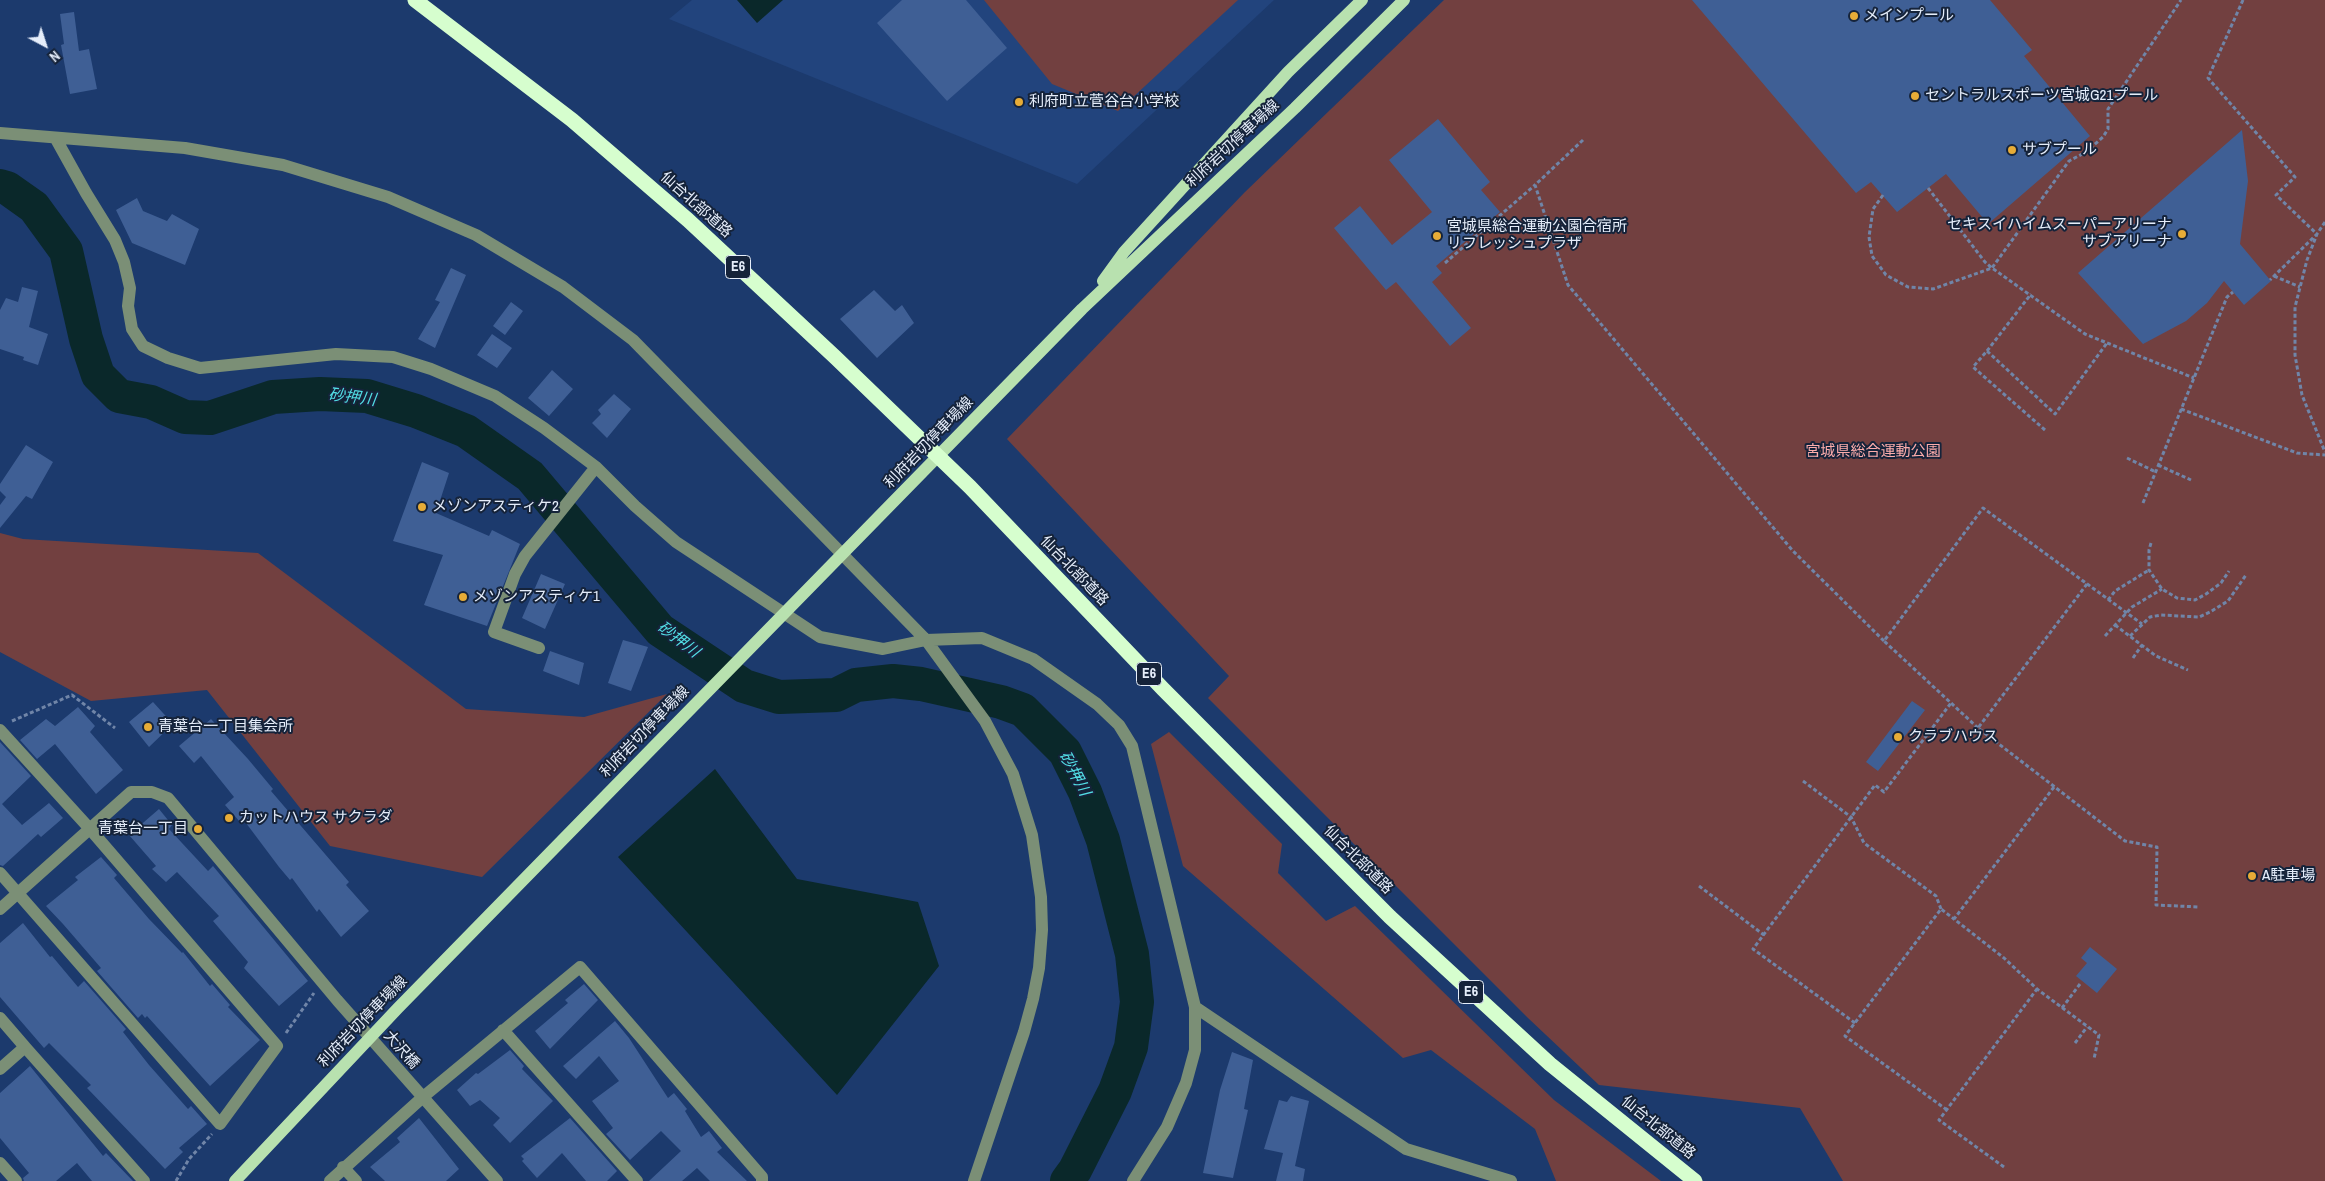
<!DOCTYPE html>
<html>
<head>
<meta charset="utf-8">
<style>
  body { margin:0 }
  #map { position:relative; width:2325px; height:1181px; overflow:hidden; background:#1c3a6d; font-family:"Archivo Narrow",sans-serif }
  canvas { display:block }
  .north { position:absolute; left:20px; top:20px; width:50px; height:50px; -webkit-text-stroke:4px #15233a; paint-order:stroke; rotate:140deg; font-size:14px; font-weight:700; line-height:20px; text-align:center; color:#e5edfa }
  .north::after { content:''; display:block; margin:auto; width:18px; height:22px; background:#e5edfa; clip-path:polygon(50% 0,100% 100%,50% 72%,0 100%) }
</style>
</head>
<body>
<div id="map">
<canvas width="2325" height="1181"></canvas>
<div class="north">N</div>
</div>
<script>
const ctx = document.querySelector('canvas').getContext('2d');
ctx.lineJoin = 'round';
function paint(path, color) {
  ctx.fillStyle = color;
  ctx.fill(path, 'evenodd');
}
function poly(rows) {
  const path = new Path2D();
  for (const r of rows) {
    path.moveTo(r[0], r[1]);
    for (let i = 2; i < r.length; i += 2) path.lineTo(r[i], r[i + 1]);
  }
  return path;
}
function stroke(path, color, width, dash) {
  ctx.strokeStyle = color;
  ctx.lineWidth = width;
  ctx.lineCap = dash ? 'butt' : 'round';
  ctx.setLineDash(dash || []);
  ctx.stroke(path);
}
function write(font, color, halo, rows, align = 'center') {
  ctx.font = font + ' "Archivo Narrow","Noto Sans JP",sans-serif';
  ctx.lineWidth = 4;
  ctx.setLineDash([]);
  ctx.textBaseline = 'middle';
  ctx.strokeStyle = halo;
  ctx.fillStyle = color;
  for (const [text, x, y, turn = 0] of rows) {
    ctx.save();
    ctx.translate(x, y);
    ctx.rotate((+turn || 0) * Math.PI / 180);
    ctx.textAlign = isNaN(turn) ? turn : align;
    if (halo) ctx.strokeText(text, 0, 0);
    ctx.fillText(text, 0, 0);
    ctx.restore();
  }
}
const built = poly([
  [692,0,1274,0,1077,184,669,19]
]);
const green = poly([
  [984,0,1238,0,1118,111,1052,84],
  [1444,0,2325,0,2325,1181,1843,1181,1800,1108,1599,1085,1528,1018,1208,698,1229,676,1007,439,1245,192],
  [0,533,23,539,258,553,466,709,584,717,667,694,482,877,330,846,207,690,91,701,0,652],
  [1169,732,1282,844,1278,873,1326,921,1355,906,1554,1100,1661,1181,1556,1181,1535,1129,1431,1050,1403,1058,1183,866,1151,744]
]);
const water = poly([
  [737,0,783,0,757,23],
  [715,769,797,879,918,902,939,966,837,1095,618,857]
]);
const river = poly([
  [0,186,7,188,34,207,66,251,86,339,98,375,119,396,151,402,185,417,210,418,273,397,320,394,367,396,416,411,466,431,530,476,660,630,744,686,779,697,836,695,856,685,893,681,921,684,1001,702,1023,710,1065,752,1085,792,1103,840,1132,954,1137,1002,1131,1047,1115,1091,1075,1170,1067,1181]
]);
const building = poly([
  [902,0,966,0,1007,48,947,101,877,23],
  [1692,0,1990,0,2032,50,2024,56,2090,136,1988,224,1946,174,1897,212,1871,182,1856,193],
  [74,12,79,51,89,49,97,89,70,94,61,45,64,44,60,14],
  [1438,119,1490,182,1481,190,1500,212,1436,266,1442,273,1432,282,1471,328,1450,346,1396,282,1386,290,1334,228,1360,206,1392,245,1432,212,1389,160],
  [2242,130,2248,181,2240,244,2271,281,2244,305,2224,281,2207,303,2186,321,2143,344,2078,273],
  [137,198,143,211,167,221,172,214,199,229,185,265,132,243,116,210],
  [451,268,466,275,435,348,418,339,440,302,435,300],
  [22,287,38,291,29,327,48,334,38,365,23,360,24,357,0,349,0,310,6,298,18,302],
  [874,290,895,311,902,305,914,323,877,358,840,319],
  [511,302,523,311,505,335,493,326],
  [492,334,512,348,497,368,477,355],
  [552,370,573,389,549,416,528,398],
  [614,394,631,409,607,438,592,423,601,414,598,410],
  [26,445,53,462,32,499,26,496,0,528,0,505,6,497,0,491,0,484],
  [422,462,449,473,436,513,489,536,492,530,520,544,487,626,424,605,443,555,393,541],
  [541,574,565,584,545,629,522,618],
  [623,640,648,647,631,691,608,683],
  [550,651,584,663,579,685,543,671],
  [1912,701,1925,710,1878,771,1866,762],
  [153,702,173,724,149,747,129,722],
  [78,707,95,726,90,732,123,770,96,794,55,744,37,759,20,740,46,719,55,726],
  [211,719,248,759,273,789,271,791,349,882,346,885,369,911,341,937,319,909,317,912,292,878,290,880,279,867,243,819,240,822,225,805,234,797,201,756,194,763,179,746],
  [0,742,31,776,2,804,22,825,49,803,63,818,41,837,38,834,3,866,0,865],
  [159,809,172,825,169,829,208,871,213,866,308,981,279,1006,244,968,248,962,213,921,219,916,177,872,166,882,152,869,156,866,129,835],
  [101,857,117,875,114,878,149,919,182,953,183,952,210,986,212,984,230,1005,228,1007,260,1040,210,1086,147,1016,145,1018,142,1014,138,1018,97,971,101,968,63,924,46,906,78,880,75,877],
  [23,923,50,957,52,956,78,987,84,981,126,1029,123,1032,149,1065,188,1109,191,1106,207,1124,179,1148,183,1152,165,1169,87,1088,91,1085,49,1043,44,1048,0,997,0,943],
  [2090,947,2117,969,2097,993,2076,976,2087,963,2081,958],
  [584,984,598,1000,550,1049,535,1031,568,1003,565,1000],
  [615,1021,629,1038,668,1098,674,1093,687,1109,685,1111,701,1137,709,1131,722,1148,717,1152,747,1181,710,1181,697,1168,682,1181,649,1181,681,1151,661,1131,630,1160,606,1134,613,1128,592,1101,619,1081,599,1056,576,1079,563,1066],
  [510,1050,524,1066,522,1069,553,1101,510,1143,493,1125,500,1118,480,1100,470,1106,457,1090,476,1073,478,1074],
  [1232,1052,1253,1060,1244,1109,1248,1110,1233,1178,1203,1173,1220,1090],
  [30,1066,103,1156,106,1153,133,1181,92,1181,77,1163,56,1181,24,1181,23,1178,29,1173,0,1138,0,1093],
  [1291,1096,1309,1101,1295,1166,1305,1169,1303,1181,1276,1181,1283,1153,1264,1149,1279,1100,1287,1102],
  [419,1118,459,1169,446,1181,385,1181,370,1167,400,1142,397,1138],
  [570,1118,617,1171,607,1181,586,1181,562,1153,537,1178,522,1161,524,1159,521,1156]
]);
const path = poly([
  [2243,0,2208,78,2295,177,2276,195,2317,234,2270,280],
  [1583,140,1535,185,1568,285,1793,551,1884,641],
  [1928,188,1985,262,1992,268,2085,334,2194,378],
  [1883,195,1873,209,1869,237,1872,256,1886,275,1908,287,1933,289,1992,268,2069,161,2086,152,2103,137,2108,129,2108,109,2181,0],
  [2325,222,2317,234,2307,260,2295,307,2295,355,2302,395,2325,452],
  [1445,263,1535,185],
  [2274,276,2300,287],
  [1987,351,2031,294],
  [2181,409,2297,453,2325,455],
  [2045,430,1973,367,1987,351,2055,414,2107,343],
  [2127,458,2156,472],
  [2158,465,2191,480],
  [2143,503,2227,297,2233,292],
  [2151,543,2149,550,2149,570,2162,589,2177,598,2195,600,2206,594,2221,583,2229,571],
  [2087,584,1978,728,2125,841,2157,847,2156,905,2199,907],
  [2108,600,2115,591,2149,570],
  [2115,625,2156,656,2188,670],
  [2105,636,2132,607,2162,589],
  [2130,636,2150,617,2161,615,2199,617,2210,612,2228,601,2246,575],
  [2133,658,2142,645],
  [12,721,72,695,115,728],
  [1978,728,1884,641,1983,508,2142,624],
  [1803,781,1851,817,1864,843,1936,896,1941,909],
  [2054,787,1954,919,2004,958,2037,989,2099,1035,2094,1059],
  [1699,886,1764,935],
  [2062,1008,2080,984],
  [1855,1023,1753,949,1875,785,1884,792,1951,703],
  [286,1033,314,993],
  [2075,1043,2087,1027],
  [1947,1110,1845,1036,1941,909,1954,919],
  [2004,1167,1939,1120,2037,989],
  [176,1181,189,1159,212,1134]
]);
const minor = poly([
  [0,133,185,148,283,165,388,197,476,235,563,287,633,340,926,640,985,721,1013,774,1032,835,1041,897,1042,930,1039,968,1033,999,1024,1032,974,1181],
  [56,139,86,193,115,240,124,262,130,288,128,306,132,329,143,346,168,358,200,368,336,354,393,357,431,369,495,396,544,428,596,467,635,506,676,542,820,637,883,649,926,640,982,638,1033,659,1097,704,1119,725,1132,746,1195,1007,1195,1050,1186,1083,1167,1127,1133,1181],
  [539,648,494,632,515,574,525,556,596,467],
  [0,730,90,829,277,1046,220,1124,0,873],
  [0,909,131,792,152,792,168,798,337,1000,497,1181],
  [1195,1007,1406,1149,1511,1181],
  [0,1018,25,1047],
  [503,1030,637,1181],
  [0,1069,25,1047,144,1181],
  [0,1163,16,1181],
  [343,1167,356,1181],
  [330,1181,423,1097,580,967,762,1177,762,1181]
]);
const major = poly([
  [1103,281,1124,252,1288,72,1362,0],
  [235,1181,398,1008,1082,309,1295,108,1404,0]
]);
const highway = poly([
  [415,0,572,120,688,220,835,357,970,487,1163,689,1390,917,1550,1064,1695,1181]
]);
const markers = [
  [1854,16,5,"#e7ac37"],
  [1915,96,5,"#e7ac37"],
  [1019,102,5,"#e7ac37"],
  [2012,150,5,"#e7ac37"],
  [2182,234,5,"#e7ac37"],
  [1437,236,5,"#e7ac37"],
  [422,507,5,"#e7ac37"],
  [463,597,5,"#e7ac37"],
  [148,727,5,"#e7ac37"],
  [1898,737,5,"#e7ac37"],
  [229,818,5,"#e7ac37"],
  [198,829,5,"#e7ac37"],
  [2252,876,5,"#e7ac37"]
];
const shields = [
  [738,267,25],
  [1149,674,25],
  [1471,992,25]
];
const shieldNames = [
  ["E6",738,267],
  ["E6",1149,674],
  ["E6",1471,992]
];
const poiNames = [
  ["メインプール",1864,16],
  ["セントラルスポーツ宮城G21プール",1925,96],
  ["利府町立菅谷台小学校",1029,102],
  ["サブプール",2022,150],
  ["セキスイハイムスーパーアリーナ",2172,225,"right"],
  ["サブアリーナ",2172,242,"right"],
  ["宮城県総合運動公園合宿所",1447,227],
  ["リフレッシュプラザ",1447,244],
  ["メゾンアスティケ2",432,507],
  ["メゾンアスティケ1",473,597],
  ["青葉台一丁目集会所",158,727],
  ["クラブハウス",1908,737],
  ["カットハウス サクラダ",239,818],
  ["青葉台一丁目",188,829,"right"],
  ["A駐車場",2262,876]
];
const streetNames = [
  ["利府岩切停車場線",1233,144,-43],
  ["仙台北部道路",696,205,42],
  ["利府岩切停車場線",929,443,-46],
  ["仙台北部道路",1074,571,46],
  ["利府岩切停車場線",645,732,-46],
  ["仙台北部道路",1358,860,45],
  ["利府岩切停車場線",363,1022,-46],
  ["大沢橋",401,1050,49],
  ["仙台北部道路",1658,1128,39]
];
const parkNames = [
  ["宮城県総合運動公園",1873,452]
];
const waterNames = [
  ["砂押川",352,398,7],
  ["砂押川",678,640,37],
  ["砂押川",1074,774,62]
];
paint(built, '#22447d');
paint(green, '#724040');
paint(water, '#0a282a');
stroke(river, '#0a282a', 34);
paint(building, '#3f5f95');
stroke(path, '#7085a8', 3, [4, 2.5]);
stroke(minor, '#7b8f76', 12);
stroke(major, '#b8e1af', 12);
stroke(highway, '#d6fece', 15);
for (const [x, y, r, color] of markers) {
  const dot = new Path2D();
  dot.arc(x, y, r, 0, 2 * Math.PI);
  ctx.fillStyle = color;
  ctx.fill(dot);
  stroke(dot, '#15233a', 2);
}
for (const [x, y, w] of shields) {
  const box = new Path2D();
  box.roundRect(x - w / 2, y - 11.5, w, 23, 4);
  ctx.fillStyle = '#15233a';
  ctx.fill(box);
  stroke(box, '#e5edfa', 1);
}
write('bold 14px', '#e5edfa', null, shieldNames);
write('15px', '#e5edfa', '#15233a', poiNames, 'left');
write('15px', '#e5edfa', '#15233a', streetNames);
write('15px', '#fcacab', '#15233a', parkNames);
write('italic 16px', '#52dde4', '#15233a', waterNames);
</script>
</body>
</html>
